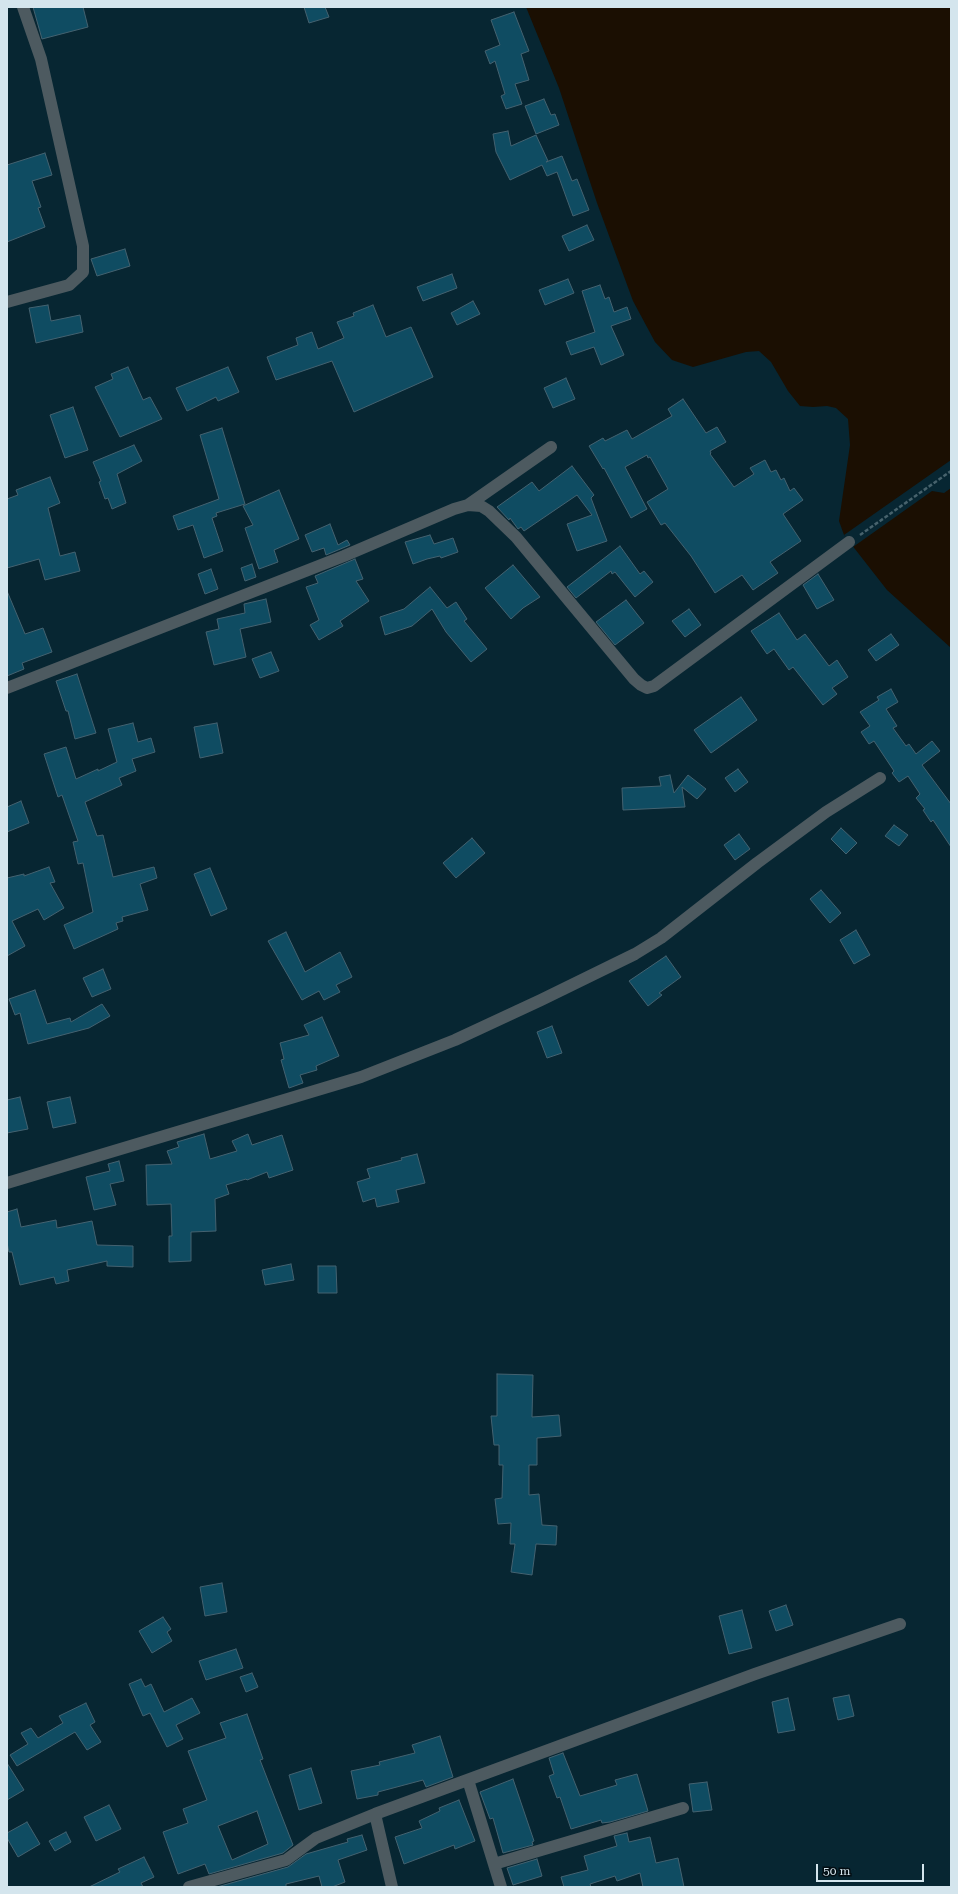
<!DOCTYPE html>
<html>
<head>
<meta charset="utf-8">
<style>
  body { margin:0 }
  #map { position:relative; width:958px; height:1894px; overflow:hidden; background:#072632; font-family:"Roboto Serif",serif }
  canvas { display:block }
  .frame { position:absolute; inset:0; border:8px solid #d4e5ed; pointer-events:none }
  .scale { position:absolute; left:816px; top:1864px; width:108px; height:18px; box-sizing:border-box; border:2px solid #d4e5ed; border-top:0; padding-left:5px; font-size:12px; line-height:14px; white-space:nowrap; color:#d4e5ed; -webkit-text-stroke:3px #030d13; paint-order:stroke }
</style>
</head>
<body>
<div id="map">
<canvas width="958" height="1894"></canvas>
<div class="frame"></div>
<div class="scale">50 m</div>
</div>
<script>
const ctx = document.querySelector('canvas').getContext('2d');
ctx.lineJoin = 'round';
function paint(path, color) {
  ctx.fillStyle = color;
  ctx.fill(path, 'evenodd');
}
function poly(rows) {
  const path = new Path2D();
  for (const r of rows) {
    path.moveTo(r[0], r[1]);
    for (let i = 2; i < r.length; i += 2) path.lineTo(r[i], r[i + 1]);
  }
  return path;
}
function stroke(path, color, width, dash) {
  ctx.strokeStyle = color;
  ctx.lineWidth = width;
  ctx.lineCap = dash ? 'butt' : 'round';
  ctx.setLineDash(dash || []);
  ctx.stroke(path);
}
const water = poly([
  [526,7,951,7,951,648,887,590,844,535,839,521,850,445,848,419,836,408,827,406,813,407,800,406,788,391,771,362,759,351,746,352,693,367,672,360,655,342,633,301,597,203,559,88]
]);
const pier = poly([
  [951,460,951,488,944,493,932,491,853,547,849,542,844,535]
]);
const building = poly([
  [33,7,83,7,88,27,42,39,33,7],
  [304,7,325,7,329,17,309,23,304,7],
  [514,12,529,51,521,54,529,80,515,84,522,104,506,109,501,96,505,94,495,61,490,64,485,51,500,45,491,20,514,12],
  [544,99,551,115,555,114,559,125,536,134,525,106,544,99],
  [508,131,511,146,536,135,548,161,546,162,562,156,572,181,577,179,589,210,573,216,557,172,547,176,542,165,510,180,496,152,493,134,508,131],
  [45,153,52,175,32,181,41,207,38,208,45,227,7,242,7,165,45,153],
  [587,225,594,240,569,251,562,236,587,225],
  [125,249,130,266,97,276,91,259,125,249],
  [452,274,457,288,423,301,417,287,452,274],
  [568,279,574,293,545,305,539,290,568,279],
  [600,285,605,299,609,297,614,312,627,307,631,319,611,326,624,355,601,365,594,347,571,355,566,342,595,332,582,291,600,285],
  [473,301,480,314,457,325,451,313,473,301],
  [48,305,51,321,80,315,83,332,36,343,29,308,48,305],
  [373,305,386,337,411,327,433,377,354,412,332,361,276,380,267,357,298,345,296,338,312,332,318,349,344,338,337,322,354,316,353,313,373,305],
  [128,367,143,400,150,397,162,419,120,437,95,387,113,379,111,374,128,367],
  [228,367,239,392,218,401,216,397,187,411,176,388,228,367],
  [566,378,575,399,553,408,544,388,566,378],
  [683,399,706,433,717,427,726,442,710,451,711,453,710,454,734,487,754,474,750,468,765,460,771,472,776,470,781,480,784,478,790,491,794,488,803,500,783,514,801,541,770,562,778,573,753,590,742,575,715,593,691,556,665,523,661,525,647,502,668,489,650,457,648,458,647,455,625,467,647,509,631,518,604,468,603,469,589,446,603,438,605,441,627,430,632,439,672,416,668,409,683,399],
  [73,407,88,450,65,458,50,415,73,407],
  [222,428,245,504,216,513,217,516,212,518,223,551,204,558,193,525,178,530,173,516,219,499,200,435,222,428],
  [134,445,142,461,117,474,126,503,112,509,108,498,105,499,99,482,101,481,93,462,134,445],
  [572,466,594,495,591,498,607,541,577,551,567,524,592,515,577,495,524,531,521,527,518,529,510,518,509,520,497,507,532,482,539,491,572,466],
  [50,477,60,503,48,508,60,556,75,552,80,571,45,580,39,559,7,568,7,499,18,495,16,490,50,477],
  [279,490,299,539,274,550,278,562,259,569,245,528,253,525,243,506,279,490],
  [330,524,338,545,347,540,350,545,326,555,324,548,312,552,305,535,330,524],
  [430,535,434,544,453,538,458,552,441,558,440,556,427,559,413,564,405,542,430,535],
  [620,546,640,574,644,571,653,582,635,597,615,572,612,574,611,571,576,598,567,587,620,546],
  [355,559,363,579,356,581,369,601,340,621,343,626,319,640,310,625,319,620,306,587,318,583,315,576,355,559],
  [252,564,256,577,245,581,241,568,252,564],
  [513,565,540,597,523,608,511,619,485,588,513,565],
  [211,569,218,589,205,594,198,574,211,569],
  [818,574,834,600,817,609,803,585,818,574],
  [430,587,447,608,456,602,467,619,464,621,487,649,471,662,446,632,432,609,412,626,385,635,380,617,404,609,430,587],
  [7,591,25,634,43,628,52,652,22,663,24,669,7,676,7,591],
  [266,599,271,622,240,629,246,657,214,665,206,632,219,629,217,619,245,613,244,604,266,599],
  [626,600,644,623,615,645,596,622,626,600],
  [689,609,701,625,685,637,672,621,689,609],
  [779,613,797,640,805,634,829,666,837,660,848,677,832,688,837,694,823,705,793,667,789,670,774,649,767,654,751,631,779,613],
  [891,634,899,645,876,661,868,650,891,634],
  [271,652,279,671,260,678,252,659,271,652],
  [77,674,96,733,75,739,68,711,66,711,56,681,77,674],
  [891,689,898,702,886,709,897,726,893,728,906,746,909,744,916,754,932,741,940,751,922,765,951,804,951,847,933,820,931,822,923,810,925,809,916,798,920,794,908,776,899,782,892,773,894,771,874,741,869,744,861,732,870,726,860,712,879,700,877,697,891,689],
  [741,697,757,720,711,753,694,730,741,697],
  [133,723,138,742,151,738,155,752,132,759,136,771,119,778,122,785,85,802,97,836,103,835,113,877,154,867,157,878,140,884,148,910,122,917,123,921,116,923,118,929,74,949,64,925,93,912,83,863,78,864,73,842,78,841,62,795,58,797,44,754,66,747,76,779,98,769,98,771,117,762,108,729,133,723],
  [217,723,223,753,200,758,194,727,217,723],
  [738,769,748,782,735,792,725,778,738,769],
  [670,775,674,793,688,775,706,789,697,799,682,787,685,807,623,810,622,788,661,786,659,777,670,775],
  [21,801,29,823,7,832,7,807,21,801],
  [894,825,908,835,899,846,885,836,894,825],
  [841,828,857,843,846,854,831,839,841,828],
  [739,834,750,849,735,860,724,845,739,834],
  [472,838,485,853,456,878,443,863,472,838],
  [49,867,55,882,50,883,64,908,44,920,38,909,12,921,25,946,7,956,7,878,24,874,24,876,49,867],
  [210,868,227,909,211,916,194,874,210,868],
  [821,890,841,913,830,923,810,899,821,890],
  [856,930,870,955,854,964,840,940,856,930],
  [286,932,305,972,340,952,352,977,336,985,340,992,324,1000,319,991,302,1000,268,941,286,932],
  [666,956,681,977,659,993,662,995,648,1006,629,981,666,956],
  [103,969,111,989,92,997,83,978,103,969],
  [35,990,47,1024,70,1018,71,1022,102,1004,110,1016,89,1028,28,1044,20,1013,15,1015,9,999,35,990],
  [322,1017,339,1056,316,1066,317,1070,300,1075,303,1083,289,1088,281,1060,284,1059,280,1043,309,1035,304,1025,322,1017],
  [552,1026,562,1053,547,1058,537,1032,552,1026],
  [20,1097,28,1129,7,1133,7,1100,20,1097],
  [70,1097,76,1123,53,1128,47,1102,70,1097],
  [204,1134,210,1159,237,1151,232,1141,248,1134,252,1145,282,1135,293,1170,269,1178,267,1172,247,1180,246,1179,226,1185,229,1194,215,1199,216,1231,191,1232,191,1261,169,1262,169,1236,172,1236,171,1204,147,1205,146,1165,172,1164,167,1151,179,1147,177,1142,204,1134],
  [417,1154,425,1183,396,1190,399,1202,377,1207,375,1198,363,1202,357,1182,370,1178,367,1169,402,1160,401,1158,417,1154],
  [119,1161,124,1181,110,1184,116,1205,94,1210,86,1177,110,1171,108,1164,119,1161],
  [17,1209,21,1227,56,1220,57,1228,92,1221,97,1245,133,1246,133,1267,107,1266,107,1261,67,1270,69,1281,56,1284,54,1277,20,1285,12,1252,9,1252,7,1243,7,1212,17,1209],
  [291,1264,294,1280,265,1285,262,1270,291,1264],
  [318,1266,336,1266,337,1293,318,1293,318,1266],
  [497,1374,533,1375,532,1417,559,1415,561,1436,537,1438,537,1465,529,1465,529,1495,539,1494,542,1525,557,1526,556,1545,536,1544,532,1575,511,1572,515,1544,510,1544,511,1523,498,1524,495,1499,502,1498,503,1465,499,1465,499,1445,494,1445,491,1416,497,1416,497,1374],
  [222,1583,227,1612,205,1616,200,1587,222,1583],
  [786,1605,793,1625,776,1631,769,1611,786,1605],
  [742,1610,752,1648,729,1654,719,1616,742,1610],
  [163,1617,171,1629,167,1632,172,1641,152,1653,139,1631,163,1617],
  [236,1649,243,1668,206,1680,199,1661,236,1649],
  [252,1673,258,1687,246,1692,240,1677,252,1673],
  [141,1679,145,1687,151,1684,164,1712,192,1698,200,1713,176,1725,183,1739,167,1747,150,1713,143,1716,129,1684,141,1679],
  [849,1695,854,1716,838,1720,833,1698,849,1695],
  [788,1698,795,1730,778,1733,772,1702,788,1698],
  [86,1703,95,1722,90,1725,101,1742,87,1750,75,1732,17,1766,10,1755,28,1744,21,1733,31,1728,38,1738,63,1723,59,1716,86,1703],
  [247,1714,263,1759,260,1760,293,1845,283,1853,209,1874,205,1864,178,1874,163,1832,188,1823,183,1809,207,1800,188,1751,226,1738,220,1723,247,1714],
  [257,1811,268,1844,232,1860,218,1826,257,1811],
  [440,1736,453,1777,426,1787,423,1780,378,1792,378,1795,357,1799,351,1771,380,1765,379,1762,415,1753,412,1745,440,1736],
  [563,1753,580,1796,617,1785,615,1780,637,1774,648,1811,610,1822,602,1823,601,1820,571,1829,560,1797,557,1798,549,1776,554,1774,549,1758,563,1753],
  [7,1763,24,1790,7,1800,7,1763],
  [311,1768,322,1803,299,1810,289,1775,311,1768],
  [513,1779,534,1841,532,1842,533,1845,503,1853,493,1818,490,1819,480,1792,513,1779],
  [707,1782,712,1810,693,1812,689,1784,707,1782],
  [459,1800,475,1841,455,1849,454,1845,404,1864,395,1837,422,1828,419,1821,440,1811,439,1808,459,1800],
  [109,1805,121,1829,96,1841,84,1817,109,1805],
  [27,1822,40,1844,18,1857,7,1838,7,1833,27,1822],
  [66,1832,71,1842,55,1851,49,1841,66,1832],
  [627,1833,629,1842,650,1837,656,1863,678,1858,684,1887,643,1887,640,1873,617,1881,615,1876,590,1884,591,1887,564,1887,561,1877,588,1870,584,1856,617,1846,614,1836,627,1833],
  [362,1835,367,1850,338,1860,345,1882,332,1887,322,1887,319,1876,286,1884,286,1887,217,1887,288,1867,306,1854,348,1842,347,1839,362,1835],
  [144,1857,154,1877,141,1883,143,1887,89,1887,120,1872,118,1869,144,1857],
  [537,1859,542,1876,513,1885,507,1868,537,1859]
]);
const path = poly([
  [860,535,951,471]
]);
const minor = poly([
  [7,302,69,285,83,272,83,246,41,59,23,7],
  [468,505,551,447],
  [7,688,344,556,454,509,468,505,481,506,489,511,516,537,634,679,641,685,647,688,654,686,849,542],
  [7,1183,361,1077,455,1040,541,1000,635,954,661,938,757,863,826,812,880,778],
  [468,1780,501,1887],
  [375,1814,392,1887],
  [494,1864,683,1808],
  [189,1887,286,1860,316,1838,375,1814,755,1674,900,1624]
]);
paint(water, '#1b0f02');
paint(pier, '#072632');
paint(building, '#0f4c62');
stroke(building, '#446270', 1);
stroke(path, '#47626c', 2.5, [4, 2]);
stroke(minor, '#4d5a60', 12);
</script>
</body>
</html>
